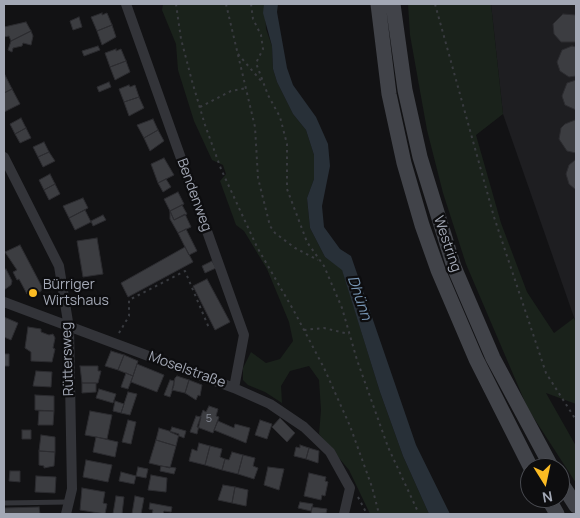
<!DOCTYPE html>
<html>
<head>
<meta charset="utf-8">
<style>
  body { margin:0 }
  #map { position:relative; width:580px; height:518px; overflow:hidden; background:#121214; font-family:Manrope,sans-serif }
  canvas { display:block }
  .frame { position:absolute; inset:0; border:5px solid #a3a8b5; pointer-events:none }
  .north { position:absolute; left:520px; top:458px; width:50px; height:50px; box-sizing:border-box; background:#0d0d0f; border:1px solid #494b51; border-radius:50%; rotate:170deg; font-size:14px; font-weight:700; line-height:20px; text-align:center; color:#a3a8b5 }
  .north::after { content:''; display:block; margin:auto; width:18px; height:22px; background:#fbbb23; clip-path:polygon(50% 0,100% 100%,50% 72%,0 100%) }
</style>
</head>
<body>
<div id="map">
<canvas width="580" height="518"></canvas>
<div class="frame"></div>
<div class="north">N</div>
</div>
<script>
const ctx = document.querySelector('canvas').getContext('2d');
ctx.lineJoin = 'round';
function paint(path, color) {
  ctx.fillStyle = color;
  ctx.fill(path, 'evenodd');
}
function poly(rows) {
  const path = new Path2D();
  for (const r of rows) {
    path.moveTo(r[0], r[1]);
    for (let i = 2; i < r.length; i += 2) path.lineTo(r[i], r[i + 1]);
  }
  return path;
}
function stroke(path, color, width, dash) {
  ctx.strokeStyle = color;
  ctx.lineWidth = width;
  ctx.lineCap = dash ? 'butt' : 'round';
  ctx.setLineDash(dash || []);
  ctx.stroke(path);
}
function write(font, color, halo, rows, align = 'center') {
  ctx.font = font + ' Manrope,sans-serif';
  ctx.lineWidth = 4.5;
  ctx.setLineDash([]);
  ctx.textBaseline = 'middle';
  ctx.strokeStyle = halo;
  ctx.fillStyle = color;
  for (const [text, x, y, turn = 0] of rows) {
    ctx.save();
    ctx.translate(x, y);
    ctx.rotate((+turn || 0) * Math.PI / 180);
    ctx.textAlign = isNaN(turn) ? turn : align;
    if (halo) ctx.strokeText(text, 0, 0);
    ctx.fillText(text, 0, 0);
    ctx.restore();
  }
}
const built = poly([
  [491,4,576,4,576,323,503,114]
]);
const green = poly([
  [163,4,265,4,266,29,272,46,273,69,277,82,293,114,306,130,314,155,314,179,307,198,310,228,325,257,342,269,380,392,403,456,429,514,370,514,349,470,319,434,321,410,319,380,309,366,290,371,281,386,282,403,265,392,248,385,243,380,243,368,251,352,266,363,280,359,293,341,289,322,267,269,244,231,236,225,220,181,226,174,223,165,212,160,194,121,178,70,176,44,162,10],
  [408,4,491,4,503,114,476,135,501,223,527,292,554,333,574,318,576,323,576,404,546,393,576,446,576,483,528,409,466,264,443,193,427,130,410,35]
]);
const water = poly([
  [264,4,278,4,277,12,287,68,293,85,316,117,328,144,330,166,322,206,324,227,340,249,351,256,416,445,450,514,429,514,403,456,380,392,342,270,325,257,310,228,307,198,314,179,314,155,306,130,293,114,277,82,273,69,272,46,263,13]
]);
const building = poly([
  [102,13,102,15,107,13,112,25,97,31,91,17,102,13],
  [563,14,576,15,576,42,561,42,554,34,553,24,563,14],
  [79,17,82,27,73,30,70,21,79,17],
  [26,22,31,31,11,41,9,36,4,37,4,27,26,22],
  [112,25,116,37,102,45,97,31,112,25],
  [31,31,33,36,31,45,23,43,22,46,13,48,12,52,8,50,11,41,31,31],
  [98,46,100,50,84,56,82,51,98,46],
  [572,46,576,47,576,76,569,77,560,71,557,62,562,50,572,46],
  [116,49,116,51,121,49,126,61,110,67,105,53,116,49],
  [126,61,130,72,115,80,110,67,126,61],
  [4,73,12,89,4,93,4,73],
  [576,80,576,110,565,105,562,96,567,83,576,80],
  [109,82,111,87,99,92,97,87,109,82],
  [129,85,130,87,135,85,139,97,124,102,119,89,129,85],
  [12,89,20,104,4,112,4,93,12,89],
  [139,97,144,108,129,116,124,102,139,97],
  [21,118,26,128,15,134,10,124,21,118],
  [153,119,158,130,144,138,137,125,153,119],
  [575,120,576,120,576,153,567,151,559,139,561,128,565,124,575,120],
  [26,128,31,138,20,143,15,134,26,128],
  [158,130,164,141,150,151,144,138,158,130],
  [44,142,49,152,38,157,33,147,44,142],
  [49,152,55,161,43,167,38,157,49,152],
  [164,158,174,175,158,183,151,164,164,158],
  [575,160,576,160,576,190,569,184,566,174,569,165,575,160],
  [50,174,55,184,44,190,39,180,50,174],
  [166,179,171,187,163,192,158,183,166,179],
  [55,184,60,194,49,200,44,190,55,184],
  [178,192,184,204,170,211,164,199,178,192],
  [83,198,88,208,69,218,63,206,83,198],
  [182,205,187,214,174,220,170,211,182,205],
  [85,210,91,222,75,230,69,218,85,210],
  [170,211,174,220,185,214,191,227,178,233,170,219,170,211],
  [103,215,106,220,93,226,91,221,103,215],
  [186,229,197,251,189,255,178,233,186,229],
  [97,238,103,274,83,277,77,241,97,238],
  [20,245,42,287,41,291,31,296,29,293,27,294,19,279,17,280,13,272,17,270,5,252,20,245],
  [185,247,193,262,128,297,121,283,185,247],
  [212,261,216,268,205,273,202,266,212,261],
  [6,269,12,281,11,285,4,290,4,270,6,269],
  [207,279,230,322,215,330,193,286,207,279],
  [4,317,18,323,11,340,4,337,4,317],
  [28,327,41,329,41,332,49,335,53,334,55,338,53,348,55,349,52,362,31,361,31,352,25,348,28,327],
  [111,351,124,355,118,370,105,366,111,351],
  [4,354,9,354,9,366,4,366,4,354],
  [124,355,138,361,133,376,118,370,124,355],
  [137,364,164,375,157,392,131,382,137,364],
  [80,366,98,366,98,371,101,371,98,383,82,383,80,366],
  [36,371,52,372,51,387,33,386,36,371],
  [126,373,133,376,128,389,121,387,126,373],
  [177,376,189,380,185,393,172,390,175,378,177,376],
  [170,380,174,381,174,385,170,397,164,395,170,380],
  [189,380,202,385,200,396,198,395,196,400,185,393,189,380],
  [82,383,96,383,96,392,82,393,82,383],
  [99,389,116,394,113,403,96,398,99,389],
  [128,392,137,394,130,415,121,413,128,392],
  [35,395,54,396,54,411,35,410,35,395],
  [115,401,124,404,121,413,113,411,115,401],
  [209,406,218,409,216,416,219,417,213,433,197,427,203,410,206,412,209,406],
  [39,411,54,411,53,425,38,425,39,411],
  [90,411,112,415,107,439,85,435,90,411],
  [196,416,201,417,197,434,190,432,196,416],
  [280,418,295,433,287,442,272,427,280,418],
  [128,420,136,422,131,444,122,442,128,420],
  [260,420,272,424,267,439,255,435,260,420],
  [218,421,234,428,235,424,250,428,246,443,214,430,218,421],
  [172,427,186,431,184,438,170,432,172,427],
  [159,428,179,434,176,446,156,440,159,428],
  [22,430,31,430,31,439,22,439,22,430],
  [41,435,55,437,55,452,39,451,41,435],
  [96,437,118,442,115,457,93,452,96,437],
  [156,440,176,446,170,468,149,463,156,440],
  [199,443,210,446,205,465,189,461,192,449,197,451,199,443],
  [300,445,309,448,306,459,294,456,296,447,300,448,300,445],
  [210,446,222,449,220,457,225,459,222,470,205,465,210,446],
  [309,448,319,451,318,463,306,459,309,448],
  [39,451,55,452,54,466,44,468,44,466,39,465,39,451],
  [232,452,243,455,238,474,222,470,225,459,229,460,232,452],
  [243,455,255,458,253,466,258,468,254,479,238,474,243,455],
  [86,460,112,465,108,482,83,477,86,460],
  [161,466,176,468,174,474,160,471,161,466],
  [138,467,148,469,146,478,136,476,138,467],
  [268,467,284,469,279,490,264,485,268,467],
  [10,471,20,471,20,482,9,481,10,471],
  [121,472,136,476,134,484,119,481,121,472],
  [309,473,326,477,325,481,328,482,325,496,322,495,321,500,304,496,309,473],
  [151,475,167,478,166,492,148,490,151,475],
  [36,476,56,477,55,493,35,492,36,476],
  [223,485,235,487,232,503,218,500,223,485],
  [235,487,248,490,246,506,232,503,235,487],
  [82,488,105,492,103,503,107,504,105,514,80,510,82,488],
  [116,496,124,497,122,514,113,514,116,496],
  [135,496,144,498,141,514,132,514,135,496],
  [300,502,313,504,311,511,298,508,300,502],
  [150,503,172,507,171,512,164,511,163,514,152,514,153,510,149,509,150,503],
  [39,507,40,514,4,514,5,508,39,507],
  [312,507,327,509,326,513,311,514,312,507]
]);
const path = poly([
  [176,4,181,39,192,81,205,125,221,169,257,247,294,311,324,368,350,426,372,487,379,514],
  [226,4,255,127,258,178,270,226,275,233,295,248,318,260],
  [251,4,253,19,261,35,263,49,256,63,268,95,280,117,287,144,287,189,307,242,324,266,342,308,357,360,388,447,419,514],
  [435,4,494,217,546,373,576,420],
  [238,54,262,82],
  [200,107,231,91,246,88],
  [304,330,324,328,349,334],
  [119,333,129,316,129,300,185,271,209,328],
  [358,497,367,514]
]);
const lane = poly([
  [4,503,68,502]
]);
const street = poly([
  [126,4,244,335,234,388],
  [4,157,59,266,69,328,72,489,66,514],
  [4,302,234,388,270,404,304,427,330,452,350,488,344,514]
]);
const secondary = poly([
  [378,4,389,94,404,163,422,225,438,270,476,359,531,468],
  [393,4,405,90,420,157,454,267,493,358,552,468],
  [560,481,576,506],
  [548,498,557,514]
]);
const markers = [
  [33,293,5,"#fbbb23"]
];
const numberNames = [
  ["5",209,419]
];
const streetNames = [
  ["Bendenweg",194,195,70],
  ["Westring",447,244,71],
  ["Rüttersweg",68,359,-92],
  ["Moselstraße",187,370,20]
];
const poiNames = [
  ["Bürriger",43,285],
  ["Wirtshaus",43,301]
];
const waterNames = [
  ["Dhünn",359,298,71]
];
paint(built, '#1e1e21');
paint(green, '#1a221b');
paint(water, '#283038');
paint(building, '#3c3d41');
stroke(building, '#2c2c30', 1);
stroke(path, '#393b40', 2, [2.5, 4]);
stroke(lane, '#333439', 5);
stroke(street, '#333439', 10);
stroke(secondary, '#414349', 15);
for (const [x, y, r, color] of markers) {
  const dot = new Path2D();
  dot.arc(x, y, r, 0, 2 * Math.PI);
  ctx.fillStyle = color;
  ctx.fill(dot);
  stroke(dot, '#0d0d0f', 2);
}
write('11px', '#898d98', null, numberNames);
write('14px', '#a3a8b5', '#0d0d0f', streetNames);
write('14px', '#a3a8b5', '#0d0d0f', poiNames, 'left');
write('italic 15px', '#7795b3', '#0d0d0f', waterNames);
</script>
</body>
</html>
